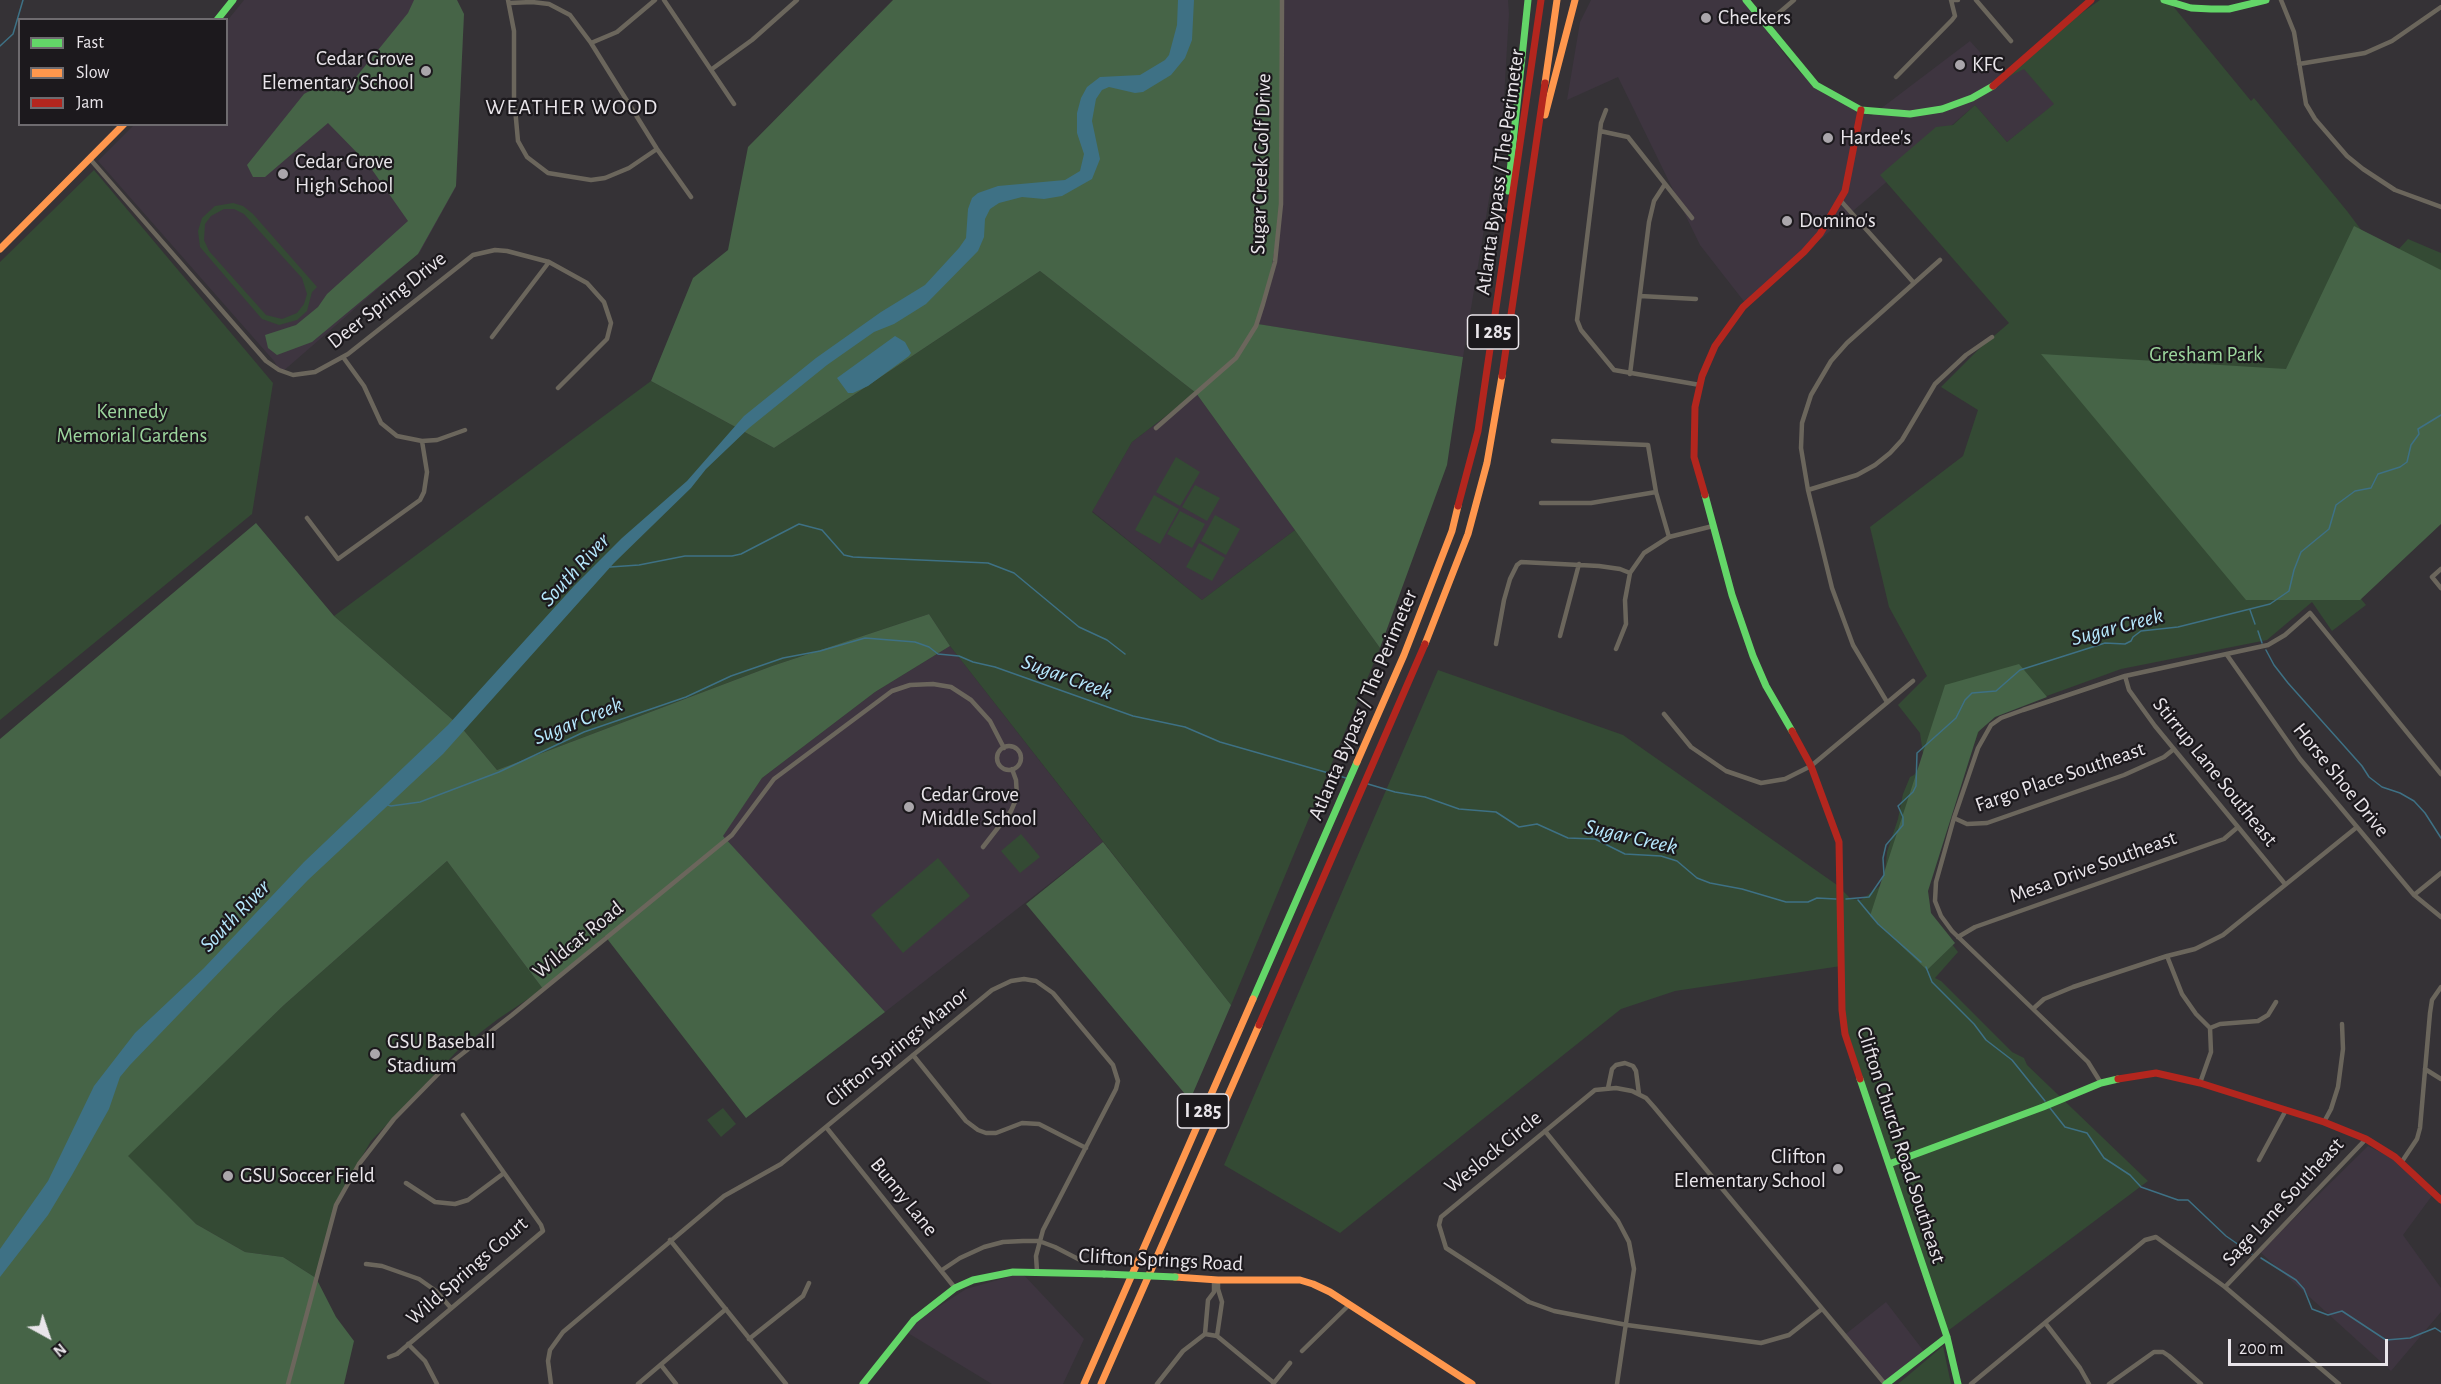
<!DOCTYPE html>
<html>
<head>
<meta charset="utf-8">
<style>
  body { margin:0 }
  #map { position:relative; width:2441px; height:1384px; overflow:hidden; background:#353236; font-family:"Alegreya Sans",sans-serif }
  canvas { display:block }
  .legend { position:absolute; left:18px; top:18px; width:210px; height:108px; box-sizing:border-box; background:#1c191d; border:2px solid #6e6b6f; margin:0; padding:8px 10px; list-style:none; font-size:18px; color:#e9e5ea }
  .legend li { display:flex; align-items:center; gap:12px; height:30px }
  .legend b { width:30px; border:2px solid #6e6b6f }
  .north { position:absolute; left:18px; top:1306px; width:60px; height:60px; -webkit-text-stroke:4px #1c191d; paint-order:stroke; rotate:140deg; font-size:16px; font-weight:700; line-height:24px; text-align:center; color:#e9e5ea }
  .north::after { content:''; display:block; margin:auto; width:21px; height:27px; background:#e9e5ea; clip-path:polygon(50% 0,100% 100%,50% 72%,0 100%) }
  .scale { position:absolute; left:2228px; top:1339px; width:160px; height:27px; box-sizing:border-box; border:3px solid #e9e5ea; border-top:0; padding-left:8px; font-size:18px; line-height:21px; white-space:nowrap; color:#e9e5ea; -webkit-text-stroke:4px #1c191d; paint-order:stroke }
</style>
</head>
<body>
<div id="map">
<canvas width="2441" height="1384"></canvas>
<ul class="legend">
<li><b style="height:8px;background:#63d668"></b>Fast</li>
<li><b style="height:8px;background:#ff974d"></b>Slow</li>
<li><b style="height:8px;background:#b3261e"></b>Jam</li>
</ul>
<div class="north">N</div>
<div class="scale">200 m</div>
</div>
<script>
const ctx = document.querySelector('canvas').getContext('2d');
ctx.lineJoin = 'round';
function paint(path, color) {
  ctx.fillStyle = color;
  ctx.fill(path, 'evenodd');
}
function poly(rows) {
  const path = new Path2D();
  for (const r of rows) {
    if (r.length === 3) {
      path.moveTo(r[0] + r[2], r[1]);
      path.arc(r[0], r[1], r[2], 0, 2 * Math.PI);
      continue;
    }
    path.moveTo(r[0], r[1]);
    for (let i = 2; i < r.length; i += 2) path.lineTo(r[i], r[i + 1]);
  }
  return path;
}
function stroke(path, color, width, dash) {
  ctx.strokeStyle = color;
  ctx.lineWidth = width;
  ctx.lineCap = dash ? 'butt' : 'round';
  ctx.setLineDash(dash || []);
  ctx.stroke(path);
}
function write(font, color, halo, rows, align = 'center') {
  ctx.font = font + ' "Alegreya Sans",sans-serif';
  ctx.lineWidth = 4.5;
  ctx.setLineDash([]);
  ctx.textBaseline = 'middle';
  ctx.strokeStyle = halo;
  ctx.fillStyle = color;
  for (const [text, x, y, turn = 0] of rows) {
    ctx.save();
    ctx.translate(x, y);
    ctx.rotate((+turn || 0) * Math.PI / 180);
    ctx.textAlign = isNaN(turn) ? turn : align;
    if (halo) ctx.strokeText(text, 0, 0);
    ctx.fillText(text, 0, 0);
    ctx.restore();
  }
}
const built = poly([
  [244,0,457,0,464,14,456,187,420,252,281,373,274,361,98,161,134,125,226,124,227,21],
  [1283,0,1508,0,1509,14,1503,114,1463,357,1257,324],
  [1591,0,1744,0,1794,67,1826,95,1871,116,1970,41,2004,79,2024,68,2055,104,2007,142,1975,105,1746,304,1700,245,1618,77,1567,100,1580,22],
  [1196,393,1295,530,1202,600,1092,511,1132,442],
  [950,646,1103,842,885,1012,722,836,762,778,875,692],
  [2368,1146,2394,1159,2434,1193,2403,1235,2441,1288,2441,1312,2391,1371,2260,1252],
  [1022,1273,1084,1339,1063,1384,992,1384,903,1330,966,1289],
  [1886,1302,1926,1354,1884,1384,1842,1337]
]);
const green = poly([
  [2100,0,2168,0,2251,101,2254,98,2347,211,2386,263,2408,239,2441,253,2441,521,2312,540,2366,605,2332,631,2312,602,2267,640,2121,669,2000,713,1980,728,1945,822,1927,886,1929,914,1958,952,1935,978,1941,981,2012,1052,2024,1058,2027,1065,2148,1181,1945,1333,1842,1024,1841,966,1675,991,1621,1009,1340,1233,1224,1165,1438,670,1623,735,1837,885,1851,899,1861,900,1884,883,1887,852,1898,819,1903,794,1910,777,1914,775,1924,761,1920,733,1898,705,1927,676,1889,607,1870,527,1963,456,1978,410,1941,387,1980,348,2009,323,1880,175,1936,127,1953,125,1975,105,2007,142,2054,104,2024,69,2004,79,2059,29],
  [94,170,273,383,252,514,0,720,0,262],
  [233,203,243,206,253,214,317,287,312,292,307,311,297,320,279,325,262,319,200,247,198,231,202,218,215,206],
  [224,209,234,209,244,214,302,278,307,294,304,304,297,313,282,319,266,315,209,251,204,240,205,224,211,216],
  [1040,271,1196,393,1132,442,1092,512,1202,600,1295,530,1380,648,1231,1005,950,646,929,614,772,666,497,770,461,727,334,616,651,381,774,448],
  [1176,457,1200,472,1180,506,1156,492],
  [1195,485,1220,498,1207,521,1182,507],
  [1154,495,1179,509,1160,544,1135,530],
  [1180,511,1205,524,1192,548,1167,534],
  [1215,515,1240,529,1226,555,1201,541],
  [1199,543,1225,558,1212,581,1186,567],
  [1021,834,1040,857,1020,873,1001,851],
  [938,858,970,896,903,953,871,915],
  [447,861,543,989,498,1019,459,1049,371,1141,339,1196,316,1278,283,1257,245,1252,196,1224,127,1156,284,1005],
  [723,1108,736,1124,721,1137,707,1120],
  [1943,1346,1951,1384,1898,1384]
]);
const forest = poly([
  [414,0,457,0,464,14,456,186,418,254,312,342,277,355,268,348,265,335,296,325,318,307,327,294,408,221,368,164,328,123,265,177,253,177,247,165,304,94,318,86,344,92,408,13],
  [893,0,1283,0,1280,215,1270,278,1258,324,1463,357,1447,465,1380,648,1196,393,1040,271,774,448,651,381,693,278,728,250,748,147],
  [2354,226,2441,270,2441,524,2360,600,2246,600,2041,354,2286,369],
  [256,523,334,616,461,727,497,770,772,666,929,614,950,646,875,692,762,778,723,836,885,1012,746,1118,605,936,543,989,447,861,284,1005,128,1156,196,1224,245,1252,283,1257,316,1278,336,1317,354,1341,344,1384,0,1384,0,739],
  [2019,664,2047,697,1995,717,1978,732,1928,891,1931,913,1955,943,1927,970,1870,916,1945,685],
  [1103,842,1231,1005,1190,1100,1026,904]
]);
const water = poly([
  [1178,0,1194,0,1192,40,1185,58,1171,75,1143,92,1135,93,1109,87,1102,90,1096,99,1092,121,1100,159,1092,179,1062,196,1044,199,1022,197,999,203,990,209,985,219,984,237,978,251,926,304,894,324,874,332,827,365,749,428,706,469,691,488,614,563,443,754,308,880,130,1065,120,1077,109,1109,72,1175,48,1215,0,1277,0,1249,48,1181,94,1086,135,1033,204,968,304,862,448,725,574,586,622,538,687,481,744,416,816,358,881,312,925,285,959,248,966,238,968,209,972,198,978,193,998,186,1065,180,1080,171,1084,154,1077,133,1077,113,1081,98,1087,87,1100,77,1140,75,1165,60,1169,55,1177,25],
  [895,336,905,342,911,353,909,356,868,386,853,393,848,393,837,378]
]);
const stream = poly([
  [0,46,13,34,23,0],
  [610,567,639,565,685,556,732,556,741,554,799,524,822,530,844,555,853,557,988,563,1014,573,1079,627,1107,640,1125,654],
  [2250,610,2255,624],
  [2258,631,2262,643],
  [2266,650,2274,665,2288,683,2362,766,2369,777,2382,787,2400,793,2414,801,2425,813,2441,838],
  [1368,784,1395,792,1425,797,1459,809,1496,812,1519,827,1537,824,1568,838,1595,839,1625,854,1661,856,1677,861,1697,878,1710,883,1742,889,1786,902,1808,902,1817,898,1836,899],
  [388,805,391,806,420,802,499,772,584,732,686,697,731,676,783,658,820,651,865,638,915,642,929,647,938,654,959,656,973,662,995,667,1133,716,1185,727,1220,742,1346,778],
  [1846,899,1869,897,1884,875,1883,858,1886,845,1903,825,1903,817,1898,806,1913,792,1916,786,1917,753,1956,718,1965,700,1972,693,1996,691,2020,670,2105,643,2125,644,2131,641,2133,637,2141,631,2178,627,2270,604,2289,591,2294,570,2301,552,2329,529,2336,505,2355,491,2371,488,2378,474,2400,467,2407,462,2411,445,2419,434,2418,429,2441,415],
  [1858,900,1878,924,1921,962],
  [1926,967,1932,982,1974,1024,1986,1040,2012,1060,2045,1101],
  [2050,1108,2065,1127,2087,1133,2104,1158,2130,1175,2141,1187,2178,1200,2188,1200,2226,1236,2252,1254],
  [2261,1258,2296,1280,2304,1289,2312,1309,2328,1315,2342,1311,2386,1340,2410,1338,2435,1328,2441,1332]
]);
const street = poly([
  [508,0,514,31,514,97,518,141,527,157,548,173,591,180,605,178,629,168,657,149],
  [664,0,734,104],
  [1954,0,1958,0],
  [1976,0,2011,41],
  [2281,0,2294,32,2306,104,2315,119,2347,156,2363,169,2395,190,2441,207],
  [509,3,532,2,549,4,570,15,591,43,657,149,691,197],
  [1766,24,1794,0],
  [591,43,617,32,655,0],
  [2299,64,2365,53,2392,41,2441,7],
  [712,69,752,40,797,0],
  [1896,77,1952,20,1955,16,1951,0],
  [1606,110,1601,123,1577,320,1581,330,1614,370,1700,385],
  [1600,131,1628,137,1692,218],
  [90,159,266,361,279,370,293,375,315,372,348,354,473,255,495,250,507,251,549,262,587,283,604,302,611,323,607,339,558,388],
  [1840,200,1914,283],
  [1640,296,1696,299],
  [492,337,549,262],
  [343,357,364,386,381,423,397,436,422,441,437,440,465,430],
  [1630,374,1649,222,1654,201,1665,184],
  [1156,428,1236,358,1256,326,1263,304,1275,262,1281,204,1282,0],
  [1553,441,1648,445,1656,492,1669,537],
  [1808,490,1857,475,1875,465,1890,453,1902,440,1935,384,1966,355,1992,337],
  [1541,503,1591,503,1656,492],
  [307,518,338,559,420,500,424,492,427,472,422,441],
  [2441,569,2432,577,2441,588],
  [1560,636,1579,564],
  [1496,644,1504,600,1510,579,1517,565,1521,562,1599,566,1620,569,1630,573],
  [1616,649,1626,624,1625,600,1630,573,1644,553,1669,537,1713,526],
  [2227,655,2300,759,2414,895,2441,917],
  [2125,676,2129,690,2155,726,2285,884],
  [1887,702,1853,645,1832,588,1808,490,1801,448,1802,423,1811,395,1831,361,1847,343,1940,260],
  [1664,714,1691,747,1726,771,1761,783,1785,779,1811,766,1913,681],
  [1009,758,12],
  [1954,818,1967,824,1987,823,2124,775,2164,757,2174,749],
  [983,847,1011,811,1017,797,1016,780,1012,769],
  [2414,895,2441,873],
  [1958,937,1975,927,2224,839,2238,827],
  [2167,956,2182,994,2196,1014,2210,1028,2211,1052,2200,1083],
  [2034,1008,2044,999,2073,987,2167,956,2195,949,2223,935,2357,827],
  [2210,1028,2220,1024,2258,1021,2268,1015,2276,1002],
  [913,1055,966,1121,978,1130,986,1133,996,1133,1022,1123,1039,1124,1086,1148],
  [2425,1069,2441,1079],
  [2101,1083,2088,1062,1952,931,1941,916,1935,901,1936,882,1954,818,1978,748,1991,725,2001,718,2023,710,2125,676,2268,645,2285,635,2310,613,2441,774],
  [1608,1088,1612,1069,1616,1065,1625,1063,1633,1066,1636,1071,1639,1094],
  [2324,1122,2331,1109,2338,1087,2343,1049,2342,1024],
  [826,1127,955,1288],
  [1545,1131,1618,1221,1629,1242,1634,1269,1617,1384],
  [2259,1160,2286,1110],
  [2401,1163,2417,1139,2420,1128,2430,1013,2432,1000,2441,987],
  [406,1183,435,1202,455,1204,468,1200,504,1173],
  [670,1240,786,1384],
  [366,1264,382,1266,419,1279,436,1291,451,1308],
  [942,1270,960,1258,984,1247,1003,1242,1023,1241,1039,1241,1055,1247,1084,1262],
  [2225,1287,2366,1139],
  [1822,1309,1789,1335,1761,1343,1627,1325,1554,1311,1529,1302,1446,1248,1439,1225,1441,1217,1595,1090,1616,1088,1632,1091,1646,1098,1654,1107,1885,1384],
  [2046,1324,2080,1368,2089,1384],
  [1205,1334,1217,1336,1274,1383],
  [1217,1336,1222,1302,1218,1289,1218,1280],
  [749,1339,803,1296,809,1283],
  [408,1344,425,1361,437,1384],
  [1302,1351,1348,1306],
  [389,1357,397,1354,543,1231,541,1225,463,1115],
  [661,1365,676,1384],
  [288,1384,336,1205,359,1164,394,1119,444,1068,512,1015,732,835,774,779,892,691,910,685,933,684,951,687,971,700,990,721,1004,748],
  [551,1384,548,1361,550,1350,563,1332,724,1196,781,1164,992,990,1011,981,1024,979,1036,981,1053,993,1113,1065,1118,1081,1116,1089,1043,1230,1036,1256,1037,1271],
  [638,1384,726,1309],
  [1157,1384,1183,1351,1205,1334,1208,1300,1214,1292,1214,1280],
  [1273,1384,1290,1363],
  [1971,1384,2145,1240,2156,1237,2225,1287,2339,1384],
  [2109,1384,2154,1352,2163,1352,2169,1356,2201,1384]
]);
const fast = poly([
  [1746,0,1816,85,1861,110,1910,114,1942,109,1972,98,1993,86],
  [2164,0,2191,8,2211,9,2229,9,2266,0],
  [217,20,233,0],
  [1508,191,1528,0],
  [1705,495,1732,595,1753,656,1766,686,1792,731],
  [1253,999,1357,762],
  [1860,1079,1947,1337,1958,1384],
  [1889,1164,2043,1107,2101,1083,2118,1079],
  [863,1384,914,1320,955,1288,973,1280,1013,1272,1104,1274],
  [1886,1384,1947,1337]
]);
const slow = poly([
  [1545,83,1557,0],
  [1545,115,1575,0],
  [0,249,124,124],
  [1425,644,1468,534,1487,463,1502,376],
  [1357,762,1404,655,1452,531,1458,506],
  [1175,1277,1218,1280,1300,1280,1313,1284,1330,1292,1472,1384],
  [1084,1384,1253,999],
  [1101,1384,1259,1025]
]);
const jam = poly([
  [1993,86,2091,0],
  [1502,376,1545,83],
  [1705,495,1694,457,1695,407,1702,376,1715,346,1743,307,1804,252,1820,234,1845,191,1861,110],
  [1458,506,1478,431,1541,0],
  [1792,731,1811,766,1839,842,1842,1010,1845,1034,1860,1079],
  [1259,1025,1425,644],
  [2118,1079,2156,1073,2200,1083,2324,1122,2366,1139,2395,1157,2441,1200]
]);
const fastBridge = poly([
  [1104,1274,1175,1277]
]);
const markers = [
  [1706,18,6,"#aaa6ab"],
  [1960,65,6,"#aaa6ab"],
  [426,71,6,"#aaa6ab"],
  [1828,138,6,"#aaa6ab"],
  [283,174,6,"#aaa6ab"],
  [1787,221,6,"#aaa6ab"],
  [909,807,6,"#aaa6ab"],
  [375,1054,6,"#aaa6ab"],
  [1838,1169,6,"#aaa6ab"],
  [228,1176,6,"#aaa6ab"]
];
const shields = [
  [1493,332,51],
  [1203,1111,51]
];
const shieldNames = [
  ["I 285",1493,332],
  ["I 285",1203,1111]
];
const poiNames = [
  ["Checkers",1718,18],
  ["Cedar Grove",414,59,"right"],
  ["Elementary School",414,83,"right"],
  ["KFC",1972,65],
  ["Hardee's",1840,138],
  ["Cedar Grove",295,162],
  ["High School",295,186],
  ["Domino's",1799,221],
  ["Cedar Grove",921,795],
  ["Middle School",921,819],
  ["GSU Baseball",387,1042],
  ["Stadium",387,1066],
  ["Clifton",1826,1157,"right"],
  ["Elementary School",1826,1181,"right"],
  ["GSU Soccer Field",240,1176]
];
const streetNames = [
  ["Sugar Creek Golf Drive",1261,164,-88],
  ["Atlanta Bypass / The Perimeter",1500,172,-82],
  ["Deer Spring Drive",387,300,-38],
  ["Atlanta Bypass / The Perimeter",1363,705,-67],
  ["Stirrup Lane Southeast",2215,772,51],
  ["Fargo Place Southeast",2060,777,-19],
  ["Horse Shoe Drive",2341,780,51],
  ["Mesa Drive Southeast",2093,867,-20],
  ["Wildcat Road",578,940,-39],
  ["Clifton Springs Manor",897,1047,-39],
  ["Clifton Church Road Southeast",1901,1145,72],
  ["Weslock Circle",1493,1152,-39],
  ["Bunny Lane",904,1197,51],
  ["Sage Lane Southeast",2283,1202,-47],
  ["Clifton Springs Road",1161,1260,3],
  ["Wild Springs Court",467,1271,-41]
];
const parkNames = [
  ["Gresham Park",2206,355],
  ["Kennedy",132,412],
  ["Memorial Gardens",132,436]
];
const neighbourhoodNames = [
  ["WEATHER WOOD",572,107]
];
const waterNames = [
  ["South River",575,570,-47],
  ["Sugar Creek",2117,627,-15],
  ["Sugar Creek",1067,677,20],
  ["Sugar Creek",578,721,-22],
  ["Sugar Creek",1631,837,13],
  ["South River",235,916,-46]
];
paint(built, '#3e3540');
paint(green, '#344a34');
paint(forest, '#466447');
paint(water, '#3e7185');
stroke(stream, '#3e7185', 1.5);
stroke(street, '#6b665c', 4.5);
stroke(fast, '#63d668', 7);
stroke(slow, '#ff974d', 7);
stroke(jam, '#b3261e', 7);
stroke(fastBridge, '#63d668', 7);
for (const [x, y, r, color] of markers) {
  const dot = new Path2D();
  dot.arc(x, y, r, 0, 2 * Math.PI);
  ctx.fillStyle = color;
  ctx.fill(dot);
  stroke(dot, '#1c191d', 2);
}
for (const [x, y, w] of shields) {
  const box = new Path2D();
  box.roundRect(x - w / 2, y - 17, w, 34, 4.5);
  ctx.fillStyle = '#1c191d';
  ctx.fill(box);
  stroke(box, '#e9e5ea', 1.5);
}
write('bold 20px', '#e9e5ea', null, shieldNames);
write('21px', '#e9e5ea', '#1c191d', poiNames, 'left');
write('21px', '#e9e5ea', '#1c191d', streetNames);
write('21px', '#9cd69d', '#1c191d', parkNames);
ctx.letterSpacing = '1.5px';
write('22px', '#e9e5ea', '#1c191d', neighbourhoodNames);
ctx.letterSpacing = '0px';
write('italic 22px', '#b6e8fd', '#1c191d', waterNames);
</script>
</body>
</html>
